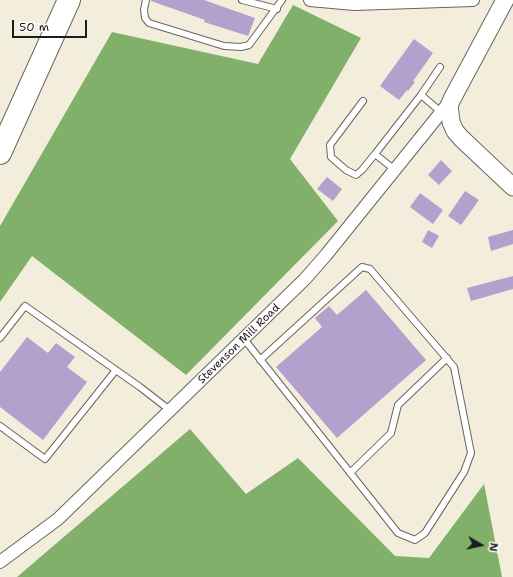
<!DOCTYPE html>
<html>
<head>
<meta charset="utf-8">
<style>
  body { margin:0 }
  #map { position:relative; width:513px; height:577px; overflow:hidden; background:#f3eedb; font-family:"Shantell Sans",sans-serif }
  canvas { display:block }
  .north { position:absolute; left:461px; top:525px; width:40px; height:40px; -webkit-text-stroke:3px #fff; paint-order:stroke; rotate:99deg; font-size:11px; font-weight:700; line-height:16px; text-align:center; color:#1c1c1c }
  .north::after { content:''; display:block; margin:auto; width:14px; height:18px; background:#1c1c1c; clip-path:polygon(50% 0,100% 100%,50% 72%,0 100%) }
  .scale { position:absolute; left:12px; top:20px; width:75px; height:18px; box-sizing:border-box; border:2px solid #1c1c1c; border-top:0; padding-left:5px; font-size:12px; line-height:14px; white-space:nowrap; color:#1c1c1c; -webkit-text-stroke:3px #fff; paint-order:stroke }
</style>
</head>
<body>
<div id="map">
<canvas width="513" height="577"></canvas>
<div class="north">N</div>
<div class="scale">50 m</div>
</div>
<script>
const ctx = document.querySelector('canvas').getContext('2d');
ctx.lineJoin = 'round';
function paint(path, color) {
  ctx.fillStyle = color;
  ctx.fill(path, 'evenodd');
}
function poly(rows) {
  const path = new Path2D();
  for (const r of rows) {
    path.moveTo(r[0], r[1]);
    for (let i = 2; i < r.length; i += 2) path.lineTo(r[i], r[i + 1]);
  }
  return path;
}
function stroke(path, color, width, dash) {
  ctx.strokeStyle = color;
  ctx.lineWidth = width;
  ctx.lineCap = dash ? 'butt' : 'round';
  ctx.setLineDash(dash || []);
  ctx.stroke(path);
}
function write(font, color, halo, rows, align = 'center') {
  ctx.font = font + ' "Shantell Sans",sans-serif';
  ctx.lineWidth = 3;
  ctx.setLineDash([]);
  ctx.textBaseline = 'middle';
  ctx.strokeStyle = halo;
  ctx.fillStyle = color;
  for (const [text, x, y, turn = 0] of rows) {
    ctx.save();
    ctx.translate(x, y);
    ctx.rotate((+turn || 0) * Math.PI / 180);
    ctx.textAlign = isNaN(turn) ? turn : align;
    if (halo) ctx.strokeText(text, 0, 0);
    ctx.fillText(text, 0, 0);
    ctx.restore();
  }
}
const forest = poly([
  [293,5,361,38,290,159,338,221,186,375,32,256,0,302,0,226,112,32,258,64],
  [190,429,246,494,298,458,395,556,429,558,484,484,502,577,17,577]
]);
const building = poly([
  [151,0,204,0,255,18,248,36,204,22,205,20,151,1],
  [414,39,433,53,413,81,415,82,408,91,407,90,399,100,380,86],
  [441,160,452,171,439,185,428,175],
  [327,177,342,189,333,201,317,189],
  [465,191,479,200,461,225,448,216],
  [420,193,443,210,433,224,410,207],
  [428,230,439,236,432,248,422,242],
  [513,230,513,244,491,251,488,237],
  [513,276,513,289,471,301,467,288],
  [366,290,426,360,337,438,276,367,322,327,315,318,329,306,337,315],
  [27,337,48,353,56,343,75,357,67,367,87,382,43,440,0,407,0,372]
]);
const lane = poly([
  [146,0,144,10,145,18,149,23,224,46,241,47,249,45,282,0],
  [242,0,277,9],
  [440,67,421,95,441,112],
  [363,101,330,145,331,157,346,170,356,175,362,170,375,154],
  [395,170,375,154,421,95],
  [0,338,25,306,140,387,171,411],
  [244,339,398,533,415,540,425,533,464,472,471,453,454,367,370,269,362,267,260,360],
  [0,426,45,459,116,370],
  [350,473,391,433,398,405,447,358]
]);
const street = poly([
  [310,0,354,4,473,0],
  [0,562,58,519,305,279,326,255,451,100]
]);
const secondary = poly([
  [505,0,452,99,449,106,450,113,451,122,455,131,461,138,513,187]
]);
const highway = poly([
  [0,153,69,0]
]);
const streetNames = [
  ["Stevenson Mill Road",239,344,-44]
];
paint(forest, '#80b069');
paint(building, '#b3a0cd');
stroke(lane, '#67665f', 8);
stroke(street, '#67665f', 14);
stroke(secondary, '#67665f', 19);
stroke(highway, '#67665f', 24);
stroke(lane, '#fff', 6);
stroke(street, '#fff', 12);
stroke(secondary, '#fff', 17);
stroke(highway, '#fff', 22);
write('11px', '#1c1c1c', '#fff', streetNames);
</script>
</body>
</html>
